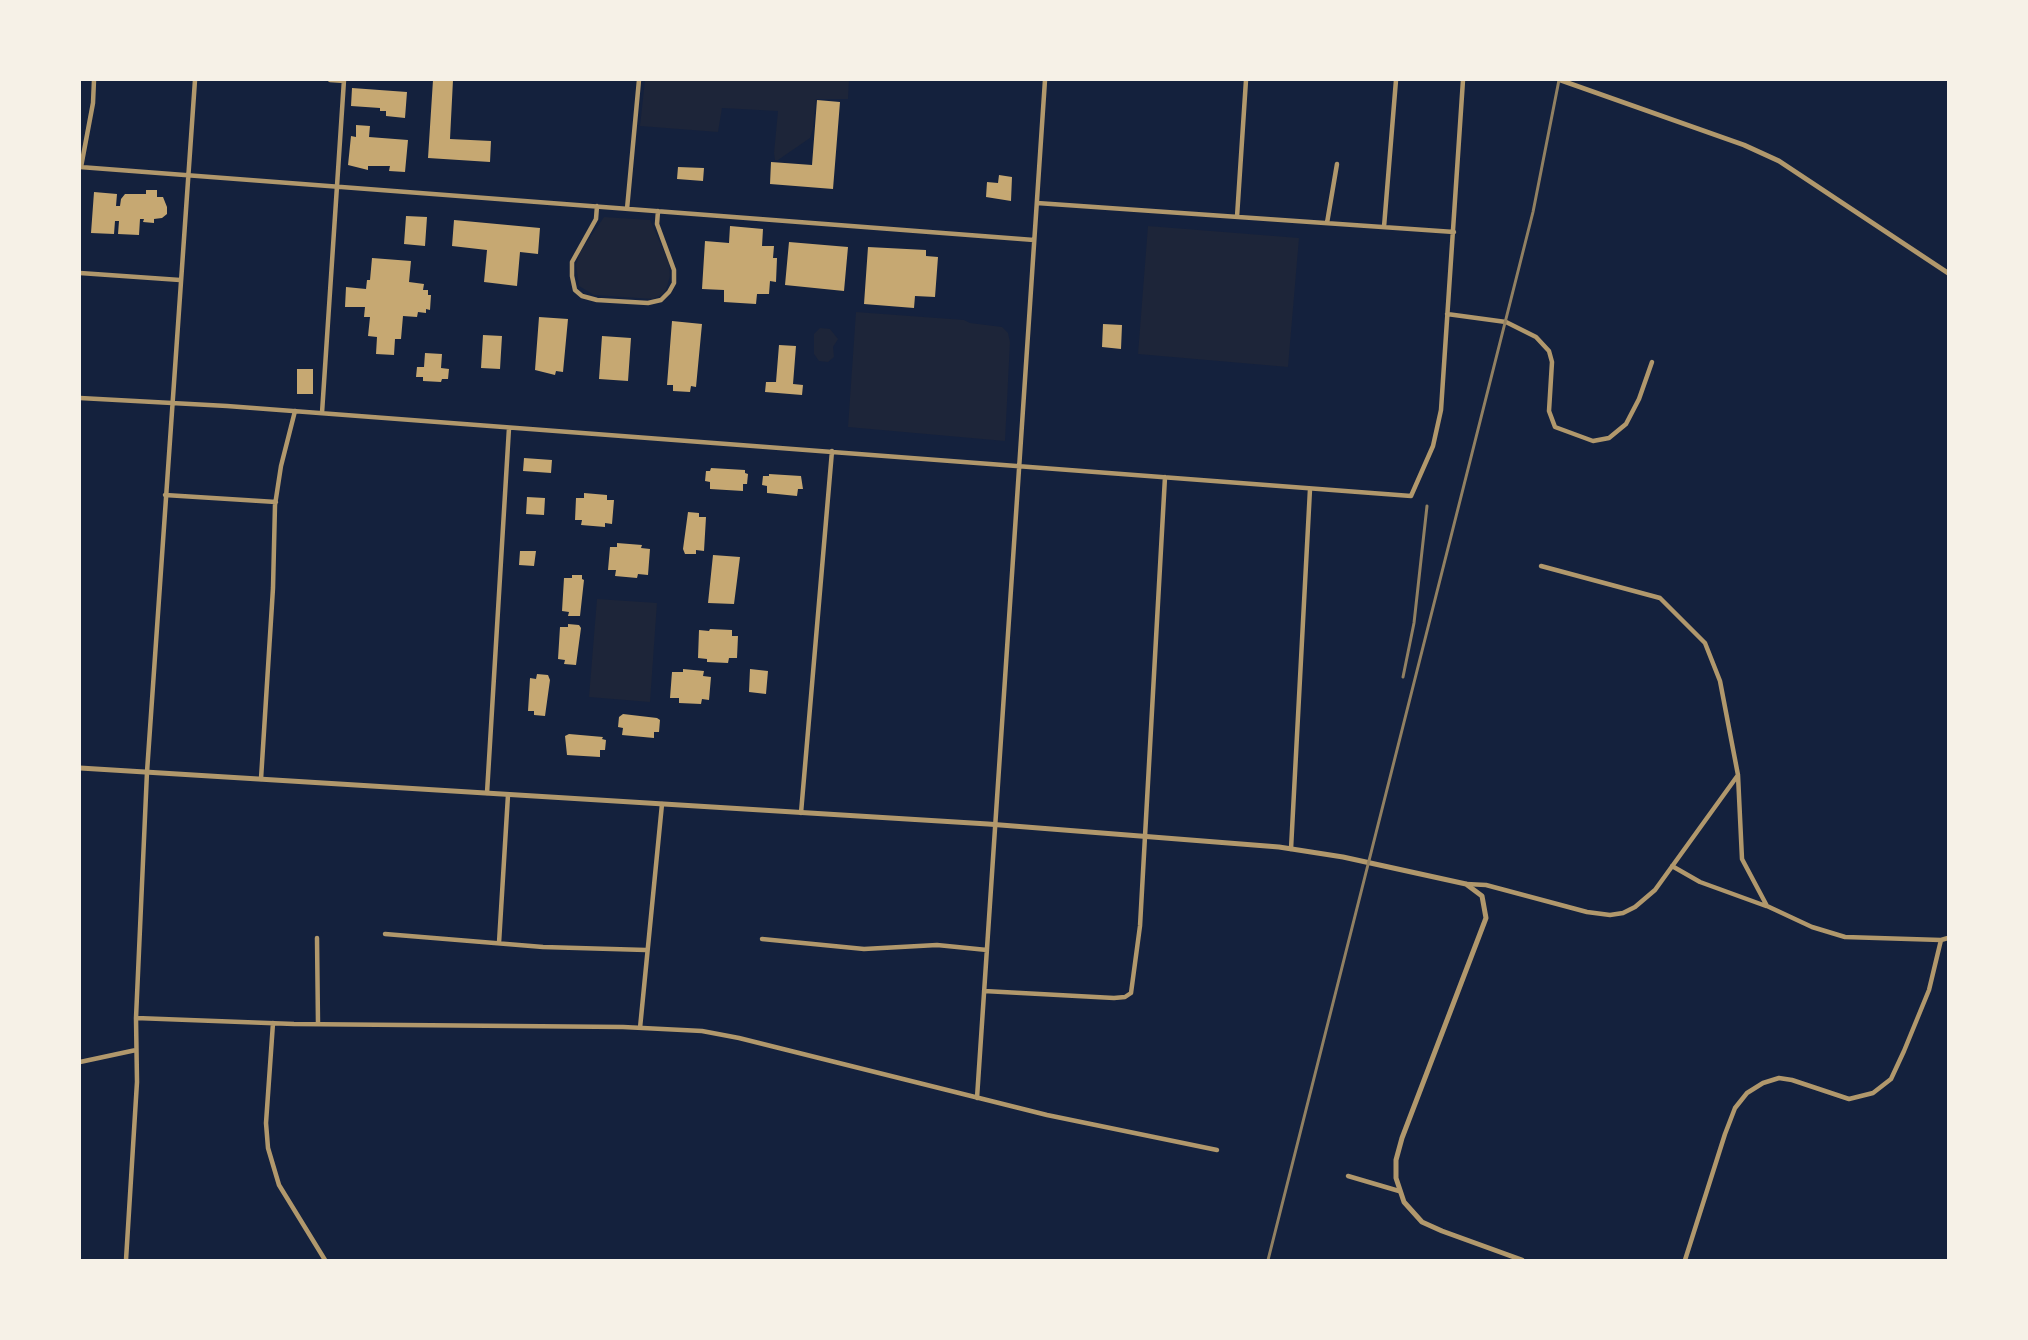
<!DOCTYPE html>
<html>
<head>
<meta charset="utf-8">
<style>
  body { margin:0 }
  #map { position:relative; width:2028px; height:1340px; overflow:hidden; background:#14213d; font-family:"IBM Plex Sans",sans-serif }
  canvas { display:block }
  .frame { position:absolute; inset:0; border:81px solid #f6f1e7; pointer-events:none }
</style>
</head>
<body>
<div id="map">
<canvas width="2028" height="1340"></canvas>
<div class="frame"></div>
</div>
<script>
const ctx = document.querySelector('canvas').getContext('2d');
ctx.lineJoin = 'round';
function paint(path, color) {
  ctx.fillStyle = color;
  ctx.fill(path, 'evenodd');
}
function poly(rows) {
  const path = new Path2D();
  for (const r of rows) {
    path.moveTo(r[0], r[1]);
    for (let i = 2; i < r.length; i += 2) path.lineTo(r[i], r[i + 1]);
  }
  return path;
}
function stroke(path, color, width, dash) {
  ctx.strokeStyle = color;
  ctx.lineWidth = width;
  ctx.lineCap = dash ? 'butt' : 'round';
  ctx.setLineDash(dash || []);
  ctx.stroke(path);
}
const green = poly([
  [645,80,849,80,848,99,816,99,813,129,810,138,778,160,775,160,774,153,778,111,722,108,718,132,640,126],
  [604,217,650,220,669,263,670,276,666,290,661,295,653,299,594,295,579,286,576,265,580,252],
  [1148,226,1299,238,1288,367,1138,354],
  [856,312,964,320,970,323,1002,327,1008,333,1010,342,1005,441,848,427],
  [820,328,830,329,838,339,833,347,834,357,828,362,819,361,814,354,814,334],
  [597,599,657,603,650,702,589,697]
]);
const building = poly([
  [433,80,453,80,450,139,491,141,490,162,428,158],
  [352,88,407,92,405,118,386,116,386,111,380,111,380,108,351,106],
  [817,100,840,102,833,189,770,184,771,162,812,165],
  [356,125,370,126,369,137,408,140,405,172,389,171,390,166,368,166,368,170,348,165,351,136,356,137],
  [678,167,704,168,703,181,677,179],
  [999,175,1012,177,1011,201,986,197,987,182,998,183],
  [146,190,157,190,157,197,163,197,167,207,167,214,162,218,154,219,154,223,143,222,144,219,140,219,139,235,118,234,119,221,115,221,114,234,91,233,94,192,117,194,116,206,120,206,121,199,125,194,146,194],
  [406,216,427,217,425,246,404,244],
  [454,220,540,228,538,254,520,252,517,286,484,282,487,250,452,246],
  [730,226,763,229,762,246,774,246,773,258,777,258,776,282,770,281,769,294,757,294,756,304,724,302,724,290,702,289,705,241,729,243],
  [789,242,848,247,844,291,785,285],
  [868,247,926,250,926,256,938,257,935,297,915,296,914,308,864,304],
  [372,258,411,261,409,282,424,284,423,290,428,290,428,295,431,295,430,310,426,309,426,313,418,312,417,317,403,316,401,339,395,339,394,355,376,354,377,337,368,336,370,317,364,317,365,307,345,307,346,287,366,289,367,280,370,280],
  [539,317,568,319,563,372,556,371,555,375,535,370],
  [672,321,702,324,696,387,691,386,690,392,673,391,673,385,667,385],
  [1103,324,1122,325,1121,349,1102,347],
  [483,335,502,336,500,369,481,368],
  [602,336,631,338,628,381,599,379],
  [779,345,796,346,793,384,803,385,802,395,765,392,766,382,776,382],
  [425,353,442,354,441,368,449,369,448,379,442,379,441,382,423,381,423,377,416,377,417,367,424,367],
  [297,369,313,369,313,394,297,394],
  [524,458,552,460,551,473,523,471],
  [711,468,745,470,745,473,748,474,747,484,743,484,743,491,710,489,710,482,705,481,706,471,710,471],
  [769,474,801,476,803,489,798,489,797,496,767,493,767,486,762,485,763,476,769,476],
  [584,493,607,495,607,500,614,500,612,524,605,523,605,527,581,525,582,520,575,520,576,498,584,498],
  [527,497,545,498,544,515,526,514],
  [688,512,699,513,699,517,706,517,704,551,696,550,696,554,685,554,683,549],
  [617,543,642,545,641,548,650,549,648,575,638,574,637,578,615,576,616,570,608,570,610,547,617,547],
  [520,551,536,551,534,566,519,565],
  [713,555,740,557,734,604,708,603],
  [572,575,582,575,582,579,584,580,580,616,568,616,569,612,562,611,564,578,572,578],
  [568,624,579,625,581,628,576,665,564,664,565,660,558,659,560,627,568,627],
  [710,629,732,630,732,636,738,636,737,658,729,658,728,663,707,662,707,659,698,658,699,630,709,631],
  [683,669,704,671,703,676,711,677,709,700,702,699,701,704,679,703,679,698,670,698,672,672,683,672],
  [750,669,768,671,766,694,749,692],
  [537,674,548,675,550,680,545,716,534,715,534,711,528,711,530,678,536,679],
  [623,714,657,718,660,720,659,732,654,732,654,738,622,735,623,728,618,727,619,717],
  [569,734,603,737,602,739,606,740,605,750,600,750,600,757,567,755,565,736]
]);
const minor = poly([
  [330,80,344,81],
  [80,167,1034,240],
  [81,167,93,103,94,80],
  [1037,203,1454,232],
  [597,206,596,219,572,262,572,276,575,290,582,296,597,300,648,303,661,300,669,292,674,283,674,270,657,224,658,211],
  [627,209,639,80],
  [1237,217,1246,80],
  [1327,223,1337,164],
  [1384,227,1396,80],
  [80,273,180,280],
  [1447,314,1506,322,1536,337,1549,351,1552,362,1549,411,1555,427,1593,441,1609,438,1626,424,1639,399,1652,362],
  [80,398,227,406,1411,496,1433,446,1441,410,1463,80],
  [322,413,344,80],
  [165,495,276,502],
  [1541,566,1660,598,1705,643,1720,681,1738,775,1742,859,1767,906,1812,927,1845,937,1941,940,1948,938],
  [261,779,273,588,275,505,281,466,295,411],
  [487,793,509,428],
  [801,813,832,451],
  [1291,849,1310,489],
  [1672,866,1700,882,1766,906],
  [1466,884,1486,885,1587,912,1610,915,1623,913,1635,907,1655,890,1738,775],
  [385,934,543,947,646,950],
  [317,938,318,1024],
  [762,939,864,949,937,945,987,950],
  [499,943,508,795],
  [984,991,1114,998,1125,997,1131,993,1140,926,1165,477],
  [136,1018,294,1024,623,1027,702,1031,739,1038,1047,1115,1217,1150],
  [273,1023,266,1123,268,1148,279,1185,325,1260],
  [640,1028,662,804],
  [80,1062,136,1050],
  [977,1098,1045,80],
  [1348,1176,1399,1191],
  [126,1260,137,1082,136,1018,147,772,195,80],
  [1685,1260,1725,1134,1735,1108,1747,1093,1763,1083,1779,1078,1792,1080,1849,1099,1873,1093,1891,1079,1904,1051,1929,990,1941,940]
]);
const tertiary = poly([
  [1560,80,1744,145,1779,161,1948,273],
  [80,768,988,824,1279,847,1343,857,1466,884,1482,896,1486,918,1402,1138,1396,1160,1396,1178,1404,1202,1422,1222,1442,1231,1522,1260]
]);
const rail = poly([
  [1403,677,1414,623,1427,506],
  [1268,1260,1533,212,1559,80]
]);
paint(green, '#1d2539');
paint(building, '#c6a872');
stroke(minor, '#b1986c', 4.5);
stroke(tertiary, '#b1986c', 5);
stroke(rail, '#918062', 3);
</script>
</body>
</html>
